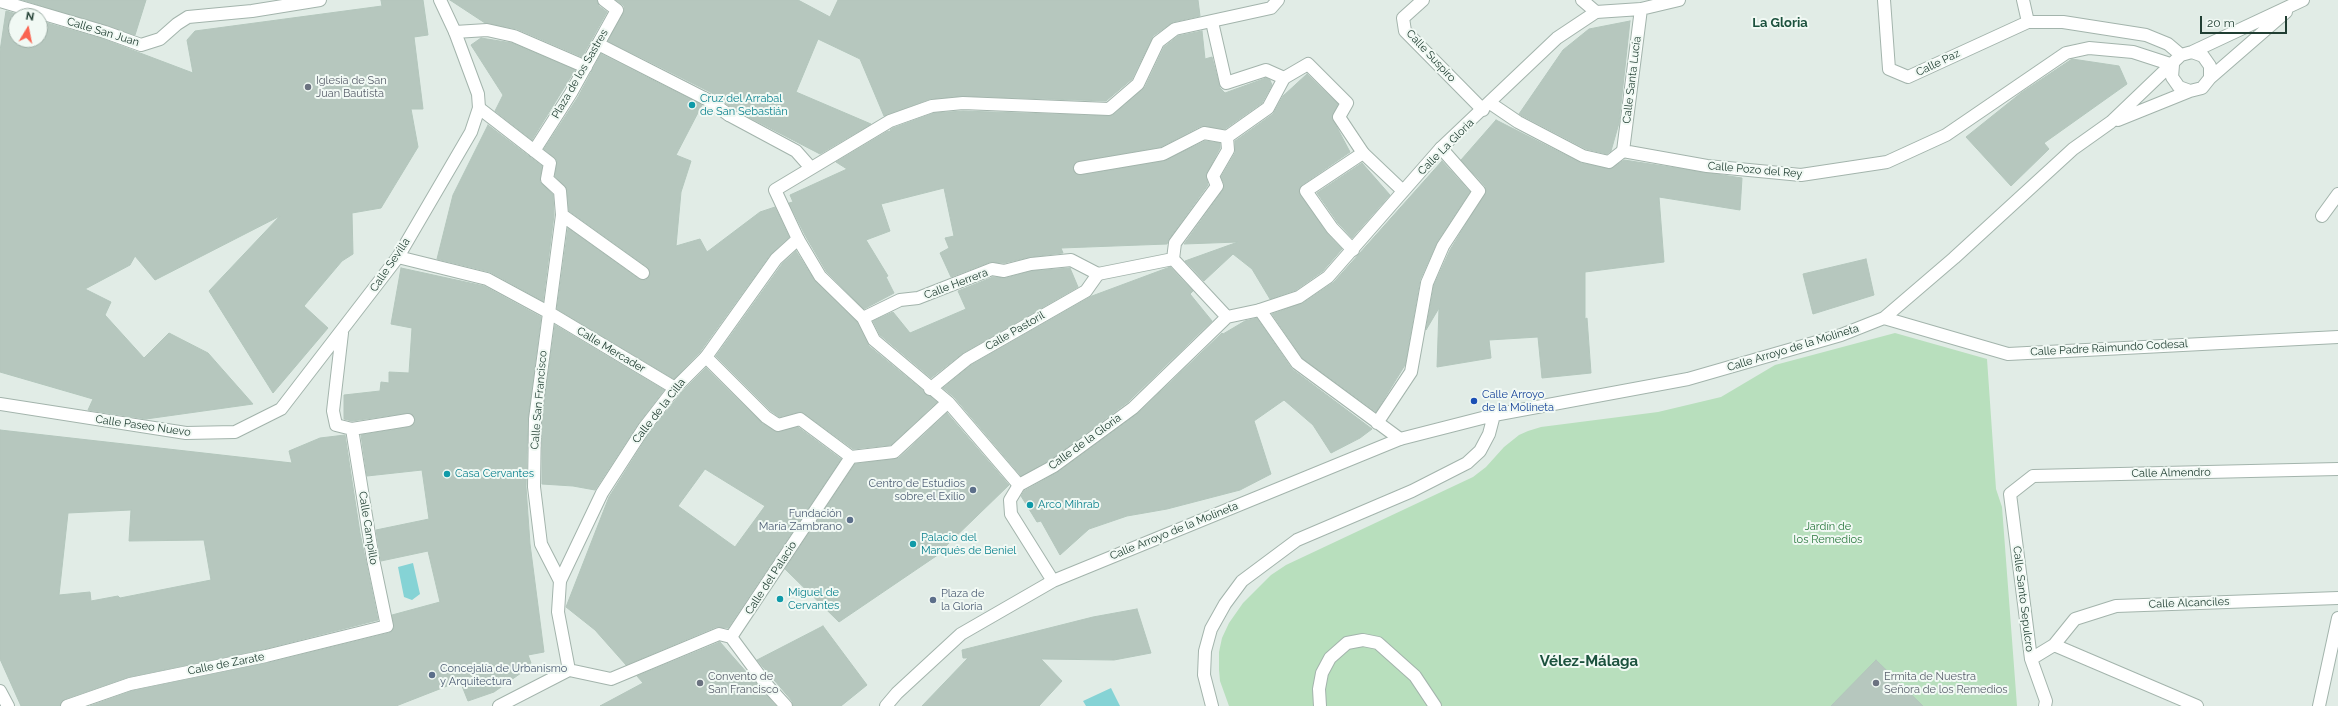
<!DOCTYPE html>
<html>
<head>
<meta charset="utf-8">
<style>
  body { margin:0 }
  #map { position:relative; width:2338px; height:706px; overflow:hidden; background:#e1ece6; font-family:Raleway,sans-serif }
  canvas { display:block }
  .north { position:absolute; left:8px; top:8px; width:40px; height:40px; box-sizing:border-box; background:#f1f9f4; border:1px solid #9daea6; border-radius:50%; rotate:10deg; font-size:11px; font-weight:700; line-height:16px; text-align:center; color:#203e32 }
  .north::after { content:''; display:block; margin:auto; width:14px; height:18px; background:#fa6451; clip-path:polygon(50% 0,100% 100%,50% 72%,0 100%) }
  .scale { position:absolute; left:2200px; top:16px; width:87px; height:18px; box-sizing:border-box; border:2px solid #203e32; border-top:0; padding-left:5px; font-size:12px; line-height:14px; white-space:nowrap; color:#203e32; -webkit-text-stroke:3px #f1f9f4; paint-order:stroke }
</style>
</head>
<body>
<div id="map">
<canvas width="2338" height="706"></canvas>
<div class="north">N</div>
<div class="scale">20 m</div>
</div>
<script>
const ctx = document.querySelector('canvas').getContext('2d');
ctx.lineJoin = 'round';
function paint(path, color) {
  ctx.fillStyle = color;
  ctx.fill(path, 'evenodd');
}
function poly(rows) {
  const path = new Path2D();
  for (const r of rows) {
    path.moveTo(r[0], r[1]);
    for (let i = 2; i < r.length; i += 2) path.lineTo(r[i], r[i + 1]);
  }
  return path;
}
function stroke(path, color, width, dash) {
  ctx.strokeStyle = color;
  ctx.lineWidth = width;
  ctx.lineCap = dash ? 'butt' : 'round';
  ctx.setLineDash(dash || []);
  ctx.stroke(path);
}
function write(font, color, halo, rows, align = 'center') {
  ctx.font = font + ' Raleway,sans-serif';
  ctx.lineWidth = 4;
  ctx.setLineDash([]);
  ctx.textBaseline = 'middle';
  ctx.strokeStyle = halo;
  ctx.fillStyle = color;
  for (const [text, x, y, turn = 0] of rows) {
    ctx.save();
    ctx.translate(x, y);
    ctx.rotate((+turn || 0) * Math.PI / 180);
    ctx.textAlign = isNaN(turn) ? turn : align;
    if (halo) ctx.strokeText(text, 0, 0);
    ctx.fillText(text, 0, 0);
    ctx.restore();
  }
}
const green = poly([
  [1895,333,1987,359,1996,489,2002,507,2017,706,1229,706,1220,681,1219,670,1219,652,1222,638,1229,623,1243,603,1271,575,1286,565,1473,477,1486,467,1504,447,1519,435,1528,431,1541,427,1658,412,1721,397,1775,365]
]);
const water = poly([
  [413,563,420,594,412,600,404,597,398,567],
  [1111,688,1120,706,1086,706,1083,701]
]);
const building = poly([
  [23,0,146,0,135,35,23,0],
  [381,0,423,0,428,35,414,37,423,109,411,109,418,147,381,208,352,213,353,254,342,261,304,306,328,328,273,393,209,291,280,216,155,280,135,256,130,265,85,289,111,302,105,315,144,358,169,333,208,353,253,404,146,419,88,410,93,399,0,372,0,51,6,11,24,16,16,16,16,40,40,40,40,21,103,39,193,73,187,40,195,31,382,6,381,0],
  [450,0,597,0,599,6,607,12,582,57,517,29,485,23,450,0],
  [616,0,798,0,830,17,838,0,1198,0,1200,16,1173,22,1153,36,1132,79,1106,101,962,96,930,99,884,116,860,59,818,39,796,92,871,124,820,154,733,109,712,93,608,41,624,11,624,6,616,0],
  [1630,21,1619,123,1611,151,1607,154,1586,149,1519,114,1563,50,1589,29,1630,21],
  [1202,31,1205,59,1212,57,1220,88,1225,93,1266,78,1270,80,1272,85,1262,103,1225,129,1201,126,1161,147,1079,161,1073,166,1075,173,1081,175,1164,161,1205,141,1220,143,1220,148,1206,175,1208,185,1169,239,1167,244,1061,248,1063,253,1030,257,1004,263,990,262,951,277,940,253,949,248,945,238,954,236,944,188,881,204,890,231,866,240,888,276,886,277,894,293,864,309,826,271,805,235,789,203,793,202,790,195,847,169,836,162,888,131,891,132,890,130,893,128,934,113,963,111,1109,116,1113,115,1145,87,1164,47,1178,36,1202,31],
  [481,38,512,43,575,70,532,140,495,111,503,95,471,45,481,38],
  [601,54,702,105,676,155,691,161,681,192,676,246,700,239,707,252,760,212,775,207,789,237,770,255,700,352,674,379,557,309,568,228,639,279,646,280,650,274,647,267,569,211,567,190,555,176,557,160,544,149,578,97,601,54],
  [2072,59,2119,66,2127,84,2044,143,2049,149,2011,186,1966,137,2021,93,2072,59],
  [1307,74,1338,104,1332,118,1350,152,1302,185,1299,192,1326,232,1342,249,1323,271,1296,290,1270,299,1252,269,1233,254,1204,281,1185,261,1238,242,1184,244,1223,190,1224,184,1221,177,1235,153,1235,141,1273,114,1283,96,1307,74],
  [1496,120,1581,163,1610,169,1624,160,1742,178,1740,210,1659,197,1664,262,1585,272,1585,319,1587,318,1591,373,1542,378,1538,337,1489,340,1491,358,1437,367,1439,308,1426,330,1434,285,1450,250,1486,191,1485,186,1461,160,1496,120],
  [488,125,542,166,540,182,553,195,554,215,543,301,490,272,437,259,453,195,488,125],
  [1442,161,1470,192,1437,242,1420,280,1405,365,1376,412,1302,358,1272,314,1303,303,1334,282,1442,161],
  [1362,163,1390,195,1352,238,1338,223,1317,193,1362,163],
  [796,251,815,281,857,322,869,346,937,402,891,445,853,449,802,412,779,417,771,411,716,356,782,264,796,251],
  [1866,259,1874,295,1813,314,1803,274,1866,259],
  [1170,267,1193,291,1190,294,1212,321,1128,402,1050,460,1021,476,954,397,943,388,971,365,1092,296,1170,267],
  [401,268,484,286,541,317,528,418,526,487,530,544,544,652,528,655,531,663,518,669,521,673,494,692,468,701,460,681,396,706,90,706,132,691,268,663,389,633,394,628,392,615,440,602,428,551,381,561,376,530,429,519,422,470,367,476,361,435,410,427,415,422,414,416,407,413,352,421,344,419,344,395,380,391,381,382,389,383,389,372,409,373,412,328,391,324,401,268],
  [1070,268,1078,287,963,353,931,378,880,335,873,321,893,312,910,333,966,309,958,291,993,277,1006,278,1032,271,1070,268],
  [1257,318,1292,369,1372,429,1360,438,1331,453,1313,425,1284,400,1254,421,1271,474,1240,490,1167,509,1127,516,1089,529,1060,555,1041,521,1037,522,1021,496,1024,491,1058,472,1137,414,1222,333,1223,334,1245,321,1257,318],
  [555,325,664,390,638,424,595,490,573,486,542,484,542,420,555,325],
  [706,368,762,423,777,432,798,427,841,459,728,628,716,627,626,665,595,630,566,607,609,497,650,432,681,393,706,368],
  [705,469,765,506,735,547,678,506,705,469],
  [947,413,1009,485,946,546,948,548,839,622,785,569,855,464,899,458,947,413],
  [0,430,292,463,289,451,320,438,345,435,360,533,378,620,264,649,128,677,65,699,60,706,21,706,0,659,0,430],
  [131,510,129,541,204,540,211,580,120,598,118,596,91,601,90,592,59,595,68,513,131,510],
  [1137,609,1151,653,1114,660,1041,659,1062,681,1039,706,922,706,968,658,963,658,962,650,1093,617,1137,609],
  [823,626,867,685,841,706,793,706,792,701,757,660,823,626],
  [720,642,776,706,600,706,643,683,637,676,720,642],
  [1876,660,1923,706,1831,706,1876,660]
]);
const pedestrian = poly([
  [1423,0,1403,18,1405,31,1483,110],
  [1582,0,1596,12],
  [1212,22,1226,83,1266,70,1284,78],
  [455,32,487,30,514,36,586,67],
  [598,44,708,100,729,115],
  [1490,103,1518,122,1583,156,1609,162,1623,151],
  [479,108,550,163,547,179,560,191,562,215,643,273],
  [534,151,571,93,617,10,604,0],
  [1080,168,1163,154,1204,133,1227,137],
  [798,239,820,276,863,318,874,340,948,402,1019,485],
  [1353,250,1332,228,1306,191,1363,153],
  [398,257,487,279,548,312,675,388],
  [1260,310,1297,363,1400,439],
  [863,318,900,300,918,298,992,269,1004,271,1031,264,1071,260,1098,274,1086,291,967,359,930,389],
  [706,357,766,417,778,425,800,419,851,457],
  [1377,423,1411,372,1427,283,1443,246,1479,191,1441,148],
  [560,581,541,544,534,487,535,419,562,215],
  [731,637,851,457,894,452,948,402],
  [1320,706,1319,689,1322,673,1330,658,1347,643,1363,640,1378,643,1415,676,1435,706]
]);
const minor = poly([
  [1884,0,1889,69,1908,77,2028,22,2063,22,2146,35,2168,44,2181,55],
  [2023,0,2028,22],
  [0,1,105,32,141,45,160,39,177,24,188,17,252,11,320,0],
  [1641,9,1623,151,1707,166,1801,175,1887,162,1946,135,2066,53,2089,48,2133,52,2173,65],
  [2173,65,2172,77,2179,87,2190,91,2202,88,2210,78,2210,66,2203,56,2192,52],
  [2210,78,2286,12],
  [729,115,796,151,811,168],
  [2118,120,2190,91],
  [2322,216,2338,194],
  [1098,274,1173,259],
  [1227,317,1260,310,1299,297,1328,277,1441,148,1557,38,1596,12,1641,9,1679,0],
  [1227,317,1173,259,1175,243,1217,186,1213,176,1228,150,1227,137,1268,108,1284,78,1308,64,1347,103,1339,117,1363,153,1403,191],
  [1884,318,2008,354,2338,337],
  [0,404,186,433,235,432,281,409,398,257,471,132,479,108,478,94,455,32,440,0],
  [352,429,408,420],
  [1053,581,1011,514,1010,500,1019,485,1054,466,1133,408,1227,317],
  [2054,645,2075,619,2116,606,2338,598],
  [2031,659,2054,645,2197,706],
  [569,670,558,612,560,581,602,493,644,428,675,388,706,357,776,259,798,239,775,190,890,121,932,106,963,103,1109,109,1138,84,1158,42,1175,29,1271,8,1278,0],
  [569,670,611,679,719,634,731,637,765,683,786,706],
  [0,691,8,706],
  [67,706,130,684,266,656,387,626,373,559,352,429,336,425,333,411,342,333],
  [499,706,569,670],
  [886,706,897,693,961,634,1053,581,1400,439,1494,415,1688,379,1841,335,1884,318,1954,258,2073,149,2111,122,2181,55,2192,52,2303,0],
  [1212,706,1204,675,1205,651,1211,629,1225,604,1242,581,1297,540,1412,491,1467,463,1480,451,1489,434,1494,415],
  [2045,706,2046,701,2031,659,2010,494,2033,476,2338,469],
  [2319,706,2338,618]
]);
const markers = [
  [308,87,4,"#6b7280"],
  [692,105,4,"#0f9aa8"],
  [1474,401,4,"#1a4fb4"],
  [447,474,4,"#0f9aa8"],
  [973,490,4,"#5c6f8a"],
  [1030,505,4,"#0f9aa8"],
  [850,520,4,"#5c6f8a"],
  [913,544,4,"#0f9aa8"],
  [780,599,4,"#0f9aa8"],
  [933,600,4,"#5c6f8a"],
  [432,675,4,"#5c6f8a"],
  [700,683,4,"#6b7280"],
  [1876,683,4,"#6b7280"]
];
const streetNames = [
  ["Calle San Juan",103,32,17],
  ["Calle Suspiro",1431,56,47],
  ["Calle Paz",1938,63,-26],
  ["Plaza de los Sastres",580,74,-60],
  ["Calle Santa Lucía",1632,80,-83],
  ["Calle La Gloria",1446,147,-45],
  ["Calle Pozo del Rey",1755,170,5],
  ["Calle Sevilla",390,265,-56],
  ["Calle Herrera",956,284,-21],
  ["Calle Pastoril",1015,331,-30],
  ["Calle Arroyo de la Molineta",1793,348,-17],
  ["Calle Padre Raimundo Codesal",2109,348,-3],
  ["Calle Mercader",611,350,31],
  ["Calle San Francisco",539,400,-85],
  ["Calle de la Cilla",659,411,-52],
  ["Calle Paseo Nuevo",143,426,8],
  ["Calle de la Gloria",1085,442,-36],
  ["Calle Almendro",2171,473,-1],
  ["Calle Campillo",368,528,81],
  ["Calle Arroyo de la Molineta",1174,531,-22],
  ["Calle del Palacio",771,578,-57],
  ["Calle Santo Sepulcro",2023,599,83],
  ["Calle Alcanciles",2189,603,-2],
  ["Calle de Zarate",226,664,-11]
];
const worshipNames = [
  ["Iglesia de San",316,81],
  ["Juan Bautista",316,94],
  ["Convento de",708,677],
  ["San Francisco",708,690],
  ["Ermita de Nuestra",1884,677],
  ["Señora de los Remedios",1884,690]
];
const cultureNames = [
  ["Cruz del Arrabal",700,99],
  ["de San Sebastián",700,112],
  ["Casa Cervantes",455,474],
  ["Arco Mihrab",1038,505],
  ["Palacio del",921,538],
  ["Marqués de Beniel",921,551],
  ["Miguel de",788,593],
  ["Cervantes",788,606]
];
const transitNames = [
  ["Calle Arroyo",1482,395],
  ["de la Molineta",1482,408]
];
const serviceNames = [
  ["Centro de Estudios",965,484],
  ["sobre el Exilio",965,497],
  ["Fundación",842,514],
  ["María Zambrano",842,527],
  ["Plaza de",941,594,"left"],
  ["la Gloria",941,607,"left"],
  ["Concejalía de Urbanismo",440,669,"left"],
  ["y Arquitectura",440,682,"left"]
];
const parkNames = [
  ["Jardín de",1828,527],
  ["los Remedios",1828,540]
];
const quarterNames = [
  ["La Gloria",1780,23]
];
const districtNames = [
  ["Vélez-Málaga",1589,661]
];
paint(green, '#b8dfbd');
paint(water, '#85d3d5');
paint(building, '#b6c7be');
stroke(building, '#b3c6bc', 1);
stroke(pedestrian, '#a3b4ac', 14);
stroke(minor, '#a3b4ac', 14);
stroke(pedestrian, '#fff', 12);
stroke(minor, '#fff', 12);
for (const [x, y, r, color] of markers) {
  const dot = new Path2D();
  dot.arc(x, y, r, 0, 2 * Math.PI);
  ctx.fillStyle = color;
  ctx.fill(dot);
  stroke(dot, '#f1f9f4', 1.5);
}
write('11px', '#203e32', '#f1f9f4', streetNames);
write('11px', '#5b616d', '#f1f9f4', worshipNames, 'left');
write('11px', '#0d838f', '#f1f9f4', cultureNames, 'left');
write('11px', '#164399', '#f1f9f4', transitNames, 'left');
write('11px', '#4e5e75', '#f1f9f4', serviceNames, 'right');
write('11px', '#28773c', '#f1f9f4', parkNames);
write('bold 13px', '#1b513d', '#f1f9f4', quarterNames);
write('bold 15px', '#1b513d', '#f1f9f4', districtNames);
</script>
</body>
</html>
